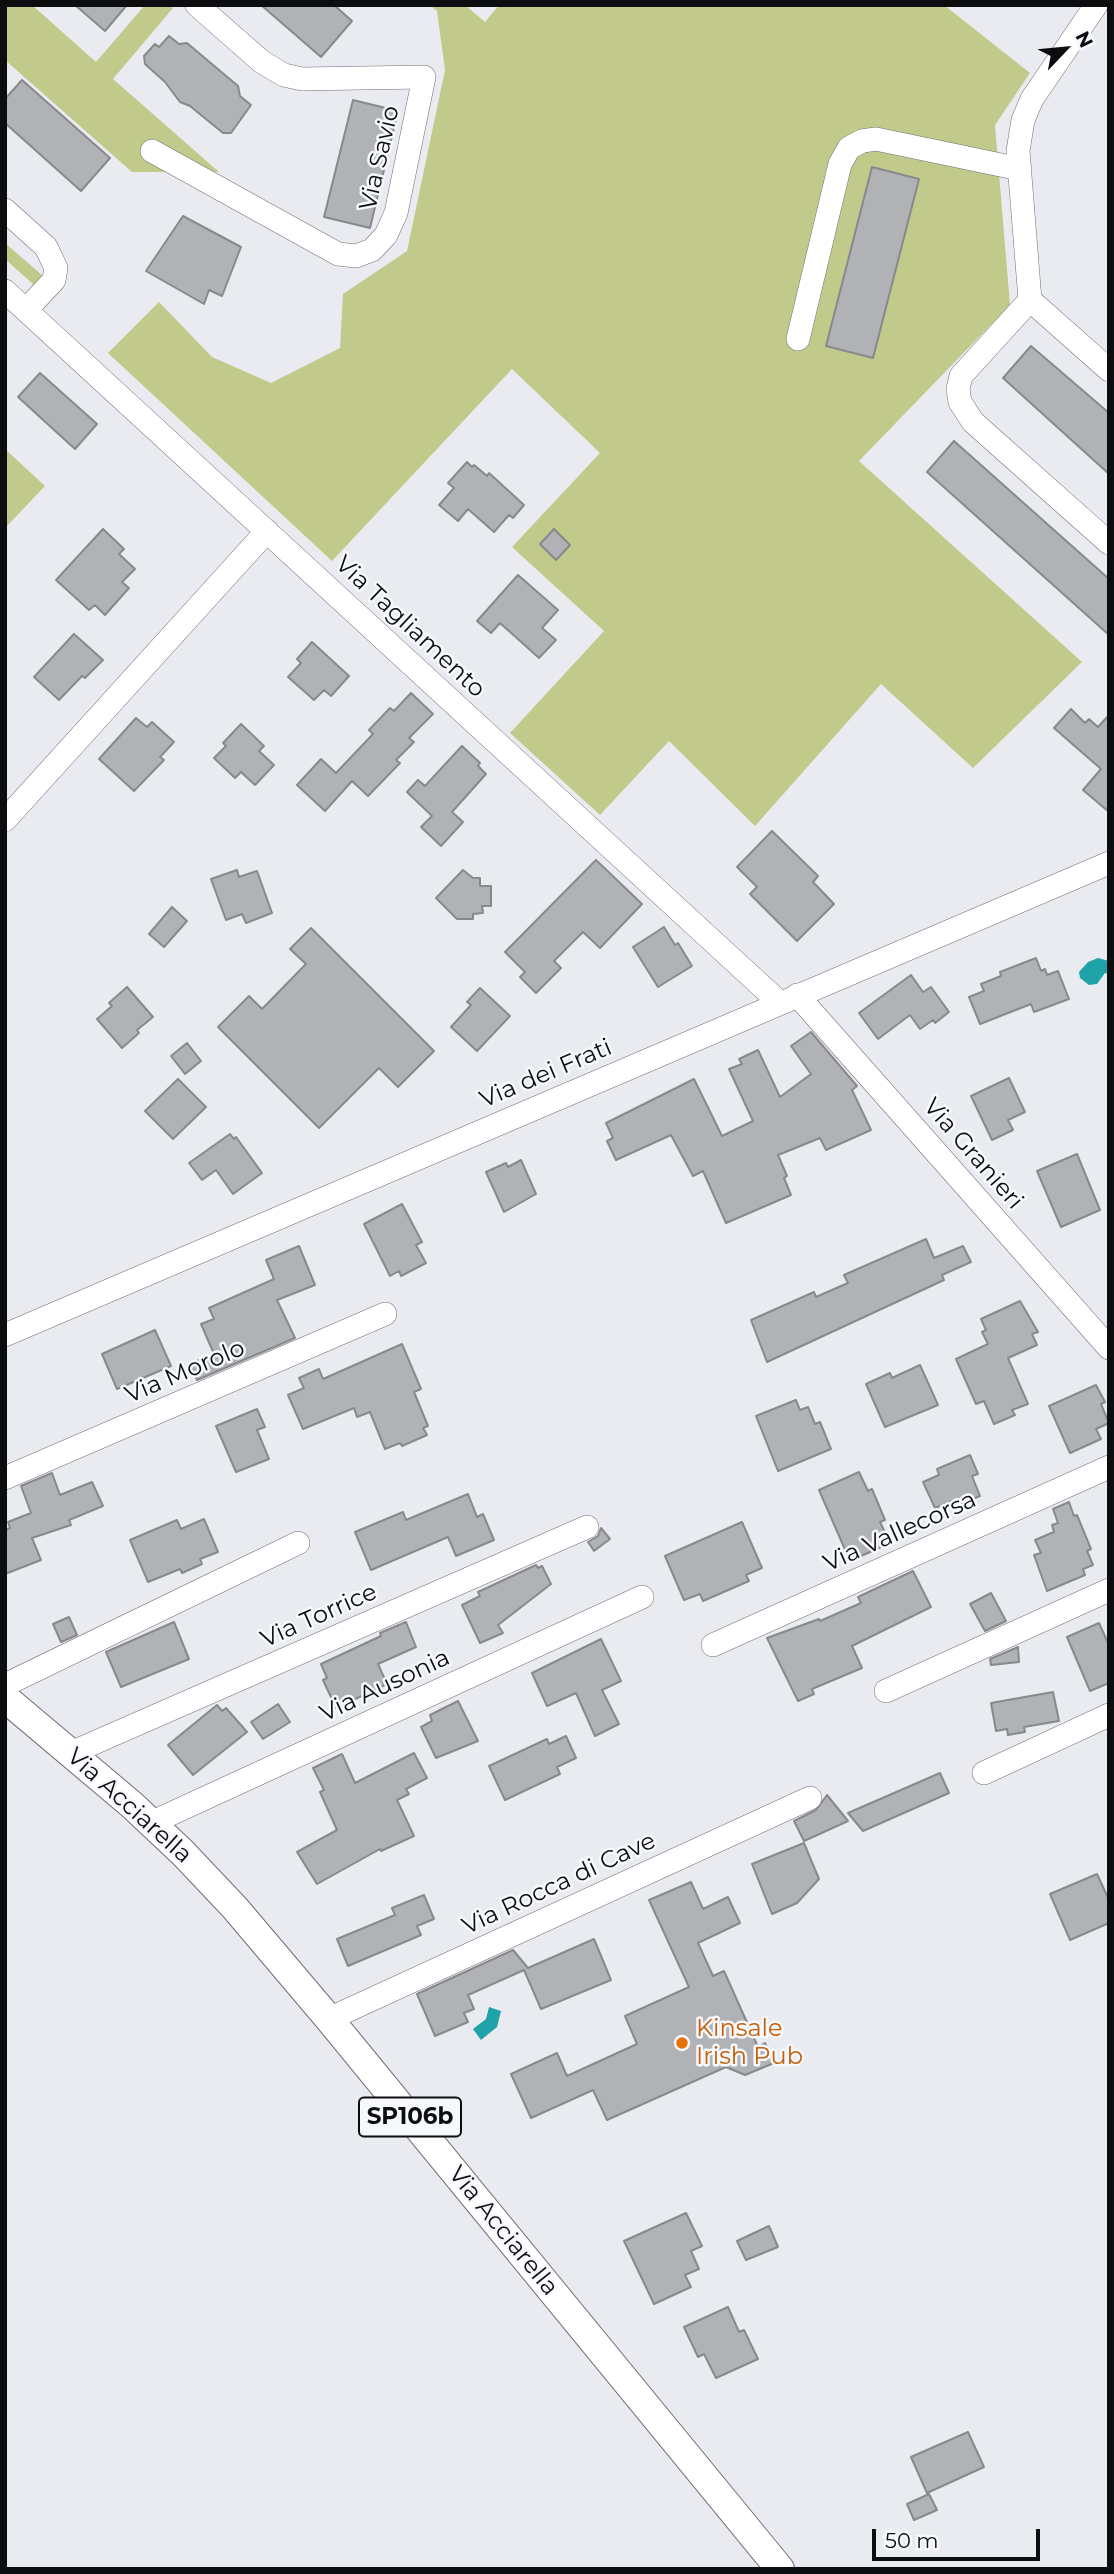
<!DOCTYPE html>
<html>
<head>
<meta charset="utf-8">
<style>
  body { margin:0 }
  #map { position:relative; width:1114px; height:2574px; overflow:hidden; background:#e9ebf0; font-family:Montserrat,sans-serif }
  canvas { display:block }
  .frame { position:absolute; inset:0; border:7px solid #0c0d0e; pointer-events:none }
  .north { position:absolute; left:1030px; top:14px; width:70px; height:70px; -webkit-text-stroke:5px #f6f8fd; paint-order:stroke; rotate:64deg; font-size:19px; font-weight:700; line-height:28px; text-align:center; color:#0c0d0e }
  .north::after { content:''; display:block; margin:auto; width:24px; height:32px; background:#0c0d0e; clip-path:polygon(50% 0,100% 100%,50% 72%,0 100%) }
  .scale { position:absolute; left:872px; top:2529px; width:168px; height:32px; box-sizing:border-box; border:4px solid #0c0d0e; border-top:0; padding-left:9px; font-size:21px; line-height:24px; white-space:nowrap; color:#0c0d0e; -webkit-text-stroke:5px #f6f8fd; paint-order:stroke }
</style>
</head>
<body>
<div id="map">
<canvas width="1114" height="2574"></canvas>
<div class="frame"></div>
<div class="north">N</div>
<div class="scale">50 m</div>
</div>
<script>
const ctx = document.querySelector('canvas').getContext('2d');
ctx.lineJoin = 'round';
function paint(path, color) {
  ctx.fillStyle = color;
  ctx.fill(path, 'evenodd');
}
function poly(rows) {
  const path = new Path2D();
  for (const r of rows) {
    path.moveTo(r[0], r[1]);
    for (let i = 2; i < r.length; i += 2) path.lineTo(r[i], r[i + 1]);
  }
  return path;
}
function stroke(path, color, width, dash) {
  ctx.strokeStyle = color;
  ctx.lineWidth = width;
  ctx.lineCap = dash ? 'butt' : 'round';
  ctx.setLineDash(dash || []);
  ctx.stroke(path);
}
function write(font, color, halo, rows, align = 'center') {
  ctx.font = font + ' Montserrat,sans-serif';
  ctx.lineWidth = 5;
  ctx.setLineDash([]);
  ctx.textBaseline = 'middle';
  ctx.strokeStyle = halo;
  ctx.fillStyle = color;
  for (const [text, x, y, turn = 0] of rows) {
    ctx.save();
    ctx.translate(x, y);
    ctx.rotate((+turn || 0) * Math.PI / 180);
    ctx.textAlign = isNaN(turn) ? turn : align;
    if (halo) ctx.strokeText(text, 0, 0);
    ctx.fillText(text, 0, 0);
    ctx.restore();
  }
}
const green = poly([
  [5,5,32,5,96,62,145,5,169,5,173,8,113,79,219,172,132,172,5,60],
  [430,5,465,5,485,22,499,5,944,5,1030,73,995,125,1010,305,859,461,1082,662,973,768,881,684,755,826,669,741,600,815,510,733,604,631,512,547,600,453,512,369,332,561,108,353,159,302,212,357,271,383,340,348,343,294,407,251,445,70,437,11],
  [5,243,42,275,34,285,5,259],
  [5,449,45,486,5,528]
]);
const water = poly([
  [1098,958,1109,961,1109,974,1105,973,1097,984,1089,985,1080,978,1079,972,1088,962],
  [489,2007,501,2011,497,2027,481,2040,473,2029,486,2019]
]);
const building = poly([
  [75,5,127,5,105,31,75,5],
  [261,5,334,5,352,21,321,57,261,5],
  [169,36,179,44,187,43,238,86,240,96,251,105,231,133,223,133,190,106,180,102,165,82,145,64,144,56,155,44,159,47,169,36],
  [22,80,110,158,81,191,5,123,5,99,22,80],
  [353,100,398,111,370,228,324,217,353,100],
  [872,167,919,179,873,358,826,346,872,167],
  [183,216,241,247,222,296,209,290,204,304,146,271,183,216],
  [1031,346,1109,413,1109,474,1003,378,1031,346],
  [40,373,97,424,75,449,18,397,40,373],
  [954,441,1109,579,1109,635,927,472,954,441],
  [467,462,472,467,474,465,487,476,489,473,524,505,513,518,509,515,494,532,468,509,458,521,439,505,454,488,448,483,467,462],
  [103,529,124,549,119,554,135,569,122,582,129,588,105,615,95,605,89,610,56,580,103,529],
  [554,529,570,545,556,560,540,544,554,529],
  [518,575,558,610,542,628,556,640,539,658,500,623,491,633,477,621,518,575],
  [74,634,103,660,85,678,82,676,59,700,34,677,74,634],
  [312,642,349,676,331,696,324,690,314,700,288,677,301,663,297,659,312,642],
  [411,693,433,714,409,738,414,742,396,760,400,763,368,796,352,781,325,811,297,785,321,759,336,773,373,734,369,730,390,708,394,711,411,693],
  [1071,709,1085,723,1089,719,1098,727,1109,715,1109,812,1083,790,1101,769,1054,728,1071,709],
  [136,718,147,727,152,722,174,742,160,757,164,760,134,791,99,759,136,718],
  [241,724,264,746,259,751,274,765,255,785,241,772,235,778,214,758,226,746,223,743,241,724],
  [462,746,480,763,478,766,486,774,452,812,463,822,441,846,421,827,432,816,407,792,418,780,425,786,462,746],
  [772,831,818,876,813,882,834,904,797,941,750,894,757,887,737,867,772,831],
  [596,860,642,904,600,948,583,932,554,961,561,968,536,993,520,977,525,972,505,952,596,860],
  [237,870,239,877,257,871,272,913,246,923,242,914,226,920,211,879,237,870],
  [463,870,473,878,480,878,480,886,491,886,491,906,482,906,483,913,473,914,473,919,457,919,436,898,463,870],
  [172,907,187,921,164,947,149,934,172,907],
  [664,927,675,945,678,943,692,966,658,987,633,947,664,927],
  [311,928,434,1051,398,1087,379,1068,319,1128,218,1027,249,996,262,1009,306,964,290,949,311,928],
  [1036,958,1041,971,1045,969,1047,975,1058,971,1069,999,1034,1012,1031,1004,980,1024,969,997,984,991,981,984,1001,976,1000,972,1036,958],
  [911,975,923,992,931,987,949,1012,935,1023,933,1020,920,1029,910,1015,878,1039,859,1013,911,975],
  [127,987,153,1017,137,1030,139,1033,122,1048,97,1019,112,1006,109,1003,127,987],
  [480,988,510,1016,477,1051,451,1027,471,1005,467,1002,480,988],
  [811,1032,857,1086,852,1090,871,1130,826,1150,820,1138,778,1155,787,1176,784,1178,791,1195,726,1223,703,1171,693,1176,671,1135,616,1160,607,1141,613,1138,606,1123,694,1079,722,1136,753,1121,729,1069,742,1064,739,1059,758,1050,780,1097,811,1074,791,1046,811,1032],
  [187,1043,201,1061,185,1074,171,1056,187,1043],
  [1009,1078,1025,1112,1008,1120,1013,1130,992,1140,971,1096,1009,1078],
  [178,1079,206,1107,173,1139,145,1111,178,1079],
  [230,1134,234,1139,236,1137,262,1173,233,1194,216,1170,202,1180,189,1163,230,1134],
  [1077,1154,1100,1210,1061,1227,1037,1171,1077,1154],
  [521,1160,536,1194,504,1212,486,1172,506,1163,508,1167,521,1160],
  [402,1204,422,1242,416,1245,426,1263,401,1276,399,1271,390,1276,364,1224,402,1204],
  [926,1239,934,1258,963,1246,971,1262,942,1275,944,1280,767,1362,751,1320,814,1292,816,1297,848,1283,844,1275,926,1239],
  [299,1246,315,1285,277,1300,295,1338,197,1380,190,1364,214,1354,201,1324,214,1319,209,1308,274,1279,266,1260,299,1246],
  [1020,1301,1038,1332,1032,1334,1037,1345,1008,1358,1028,1404,1012,1410,1015,1415,994,1424,984,1401,976,1404,956,1359,988,1344,982,1332,986,1330,981,1319,1020,1301],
  [155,1330,171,1366,117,1389,102,1354,155,1330],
  [402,1344,421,1389,414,1392,428,1426,423,1428,427,1435,402,1446,400,1443,385,1449,370,1412,357,1417,354,1408,303,1429,288,1395,304,1388,299,1378,319,1369,323,1379,402,1344],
  [920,1365,938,1405,885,1427,866,1384,890,1373,892,1378,920,1365],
  [1096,1385,1105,1402,1101,1404,1109,1423,1096,1429,1101,1439,1070,1453,1049,1406,1096,1385],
  [796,1400,800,1410,808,1407,815,1424,820,1422,831,1449,778,1471,756,1416,796,1400],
  [257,1409,265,1427,257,1430,269,1459,236,1472,216,1426,257,1409],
  [970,1455,978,1474,972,1476,980,1496,955,1506,952,1501,935,1508,923,1482,939,1475,937,1469,970,1455],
  [859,1472,868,1491,872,1489,885,1520,880,1522,890,1543,850,1561,819,1490,859,1472],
  [52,1473,60,1495,92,1482,103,1506,69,1520,71,1525,32,1538,41,1560,5,1574,5,1530,10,1528,8,1522,31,1513,21,1486,52,1473],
  [468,1494,477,1517,483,1514,494,1540,456,1556,448,1537,371,1570,355,1532,403,1512,406,1520,468,1494],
  [1069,1502,1074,1516,1077,1515,1091,1549,1087,1551,1093,1565,1083,1569,1085,1575,1047,1591,1034,1555,1041,1553,1035,1540,1054,1532,1052,1525,1058,1523,1053,1509,1069,1502],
  [204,1519,218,1552,200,1559,202,1564,182,1573,180,1569,148,1582,130,1540,177,1520,181,1529,204,1519],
  [742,1522,762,1568,746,1575,749,1581,703,1601,700,1594,684,1600,665,1556,742,1522],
  [601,1528,610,1539,594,1551,588,1542,598,1536,601,1528],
  [536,1565,538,1568,542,1566,551,1584,498,1625,503,1633,480,1643,462,1605,480,1596,478,1592,536,1565],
  [913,1571,931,1607,852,1646,862,1668,812,1689,814,1694,798,1701,767,1638,819,1619,820,1621,861,1603,858,1597,913,1571],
  [991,1593,1006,1621,985,1631,970,1604,991,1593],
  [69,1617,77,1635,61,1642,53,1624,69,1617],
  [174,1622,189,1659,121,1687,106,1652,174,1622],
  [406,1622,416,1647,378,1664,387,1684,336,1708,323,1680,327,1678,321,1664,381,1636,380,1633,406,1622],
  [1099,1623,1109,1645,1109,1683,1090,1691,1067,1637,1099,1623],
  [601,1639,621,1681,602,1690,619,1724,595,1736,576,1693,547,1706,532,1673,601,1639],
  [1018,1647,1019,1662,991,1665,990,1659,1018,1647],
  [1053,1692,1059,1721,1024,1727,1025,1732,1008,1735,1007,1729,996,1731,991,1703,1053,1692],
  [458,1701,478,1741,436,1758,421,1727,432,1721,430,1715,458,1701],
  [278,1704,290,1722,263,1739,251,1722,278,1704],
  [217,1705,222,1711,226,1708,247,1732,193,1775,168,1745,217,1705],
  [566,1736,576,1758,557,1767,560,1774,505,1800,489,1766,547,1739,549,1744,566,1736],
  [414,1753,427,1778,406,1789,409,1794,397,1800,414,1836,381,1851,380,1849,317,1884,297,1852,337,1830,320,1792,324,1790,313,1768,342,1754,355,1783,414,1753],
  [940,1773,949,1793,863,1831,848,1813,940,1773],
  [827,1795,848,1821,804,1841,794,1821,816,1810,827,1795],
  [804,1843,819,1879,797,1903,772,1914,752,1864,804,1843],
  [1097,1874,1109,1900,1109,1923,1070,1940,1050,1894,1097,1874],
  [691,1882,703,1909,728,1897,740,1923,698,1943,713,1976,724,1971,758,2047,765,2043,774,2063,745,2075,726,2067,607,2120,593,2090,531,2118,511,2074,557,2053,567,2076,637,2044,625,2016,689,1987,649,1900,691,1882],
  [424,1895,434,1919,417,1926,421,1935,348,1966,337,1939,395,1915,392,1908,424,1895],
  [594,1939,611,1980,541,2009,524,1970,468,1995,474,2009,464,2013,468,2022,435,2036,417,1994,513,1950,528,1968,594,1939],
  [686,2213,702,2246,691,2251,699,2269,685,2275,691,2287,654,2304,624,2241,686,2213],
  [769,2226,778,2247,746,2260,737,2241,769,2226],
  [728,2307,739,2332,744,2330,758,2359,716,2378,704,2354,698,2357,684,2327,728,2307],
  [968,2432,984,2467,927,2493,911,2457,968,2432],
  [929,2494,937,2510,914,2520,907,2504,929,2494]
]);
const minor = poly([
  [1096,5,1032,99,1023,120,1018,151,1030,300,1109,370],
  [152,151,338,254,356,256,372,250,386,235,396,213,424,77,302,79,284,75,262,62,197,5],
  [5,210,46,247,56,268,54,280,26,310],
  [5,291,780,1003],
  [1030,300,961,376,958,389,960,402,973,422,1109,543],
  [798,339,840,164,849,148,862,141,876,139,1020,169],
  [5,820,267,531],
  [797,995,1109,1348],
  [5,1335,1109,863],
  [5,1478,385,1314],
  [713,1645,1109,1467],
  [5,1685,298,1543],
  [886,1691,1109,1590],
  [71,1753,587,1527],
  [984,1773,1109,1715],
  [151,1823,642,1597],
  [329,2019,810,1798]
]);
const major = poly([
  [5,1698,132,1805,183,1853,235,1908,329,2019,780,2569]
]);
const markers = [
  [682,2043,7,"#e8710a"]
];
const shields = [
  [410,2117,102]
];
const shieldNames = [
  ["SP106b",410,2117]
];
const streetNames = [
  ["Via Savio",380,158,-77],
  ["Via Tagliamento",410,627,43],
  ["Via dei Frati",546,1074,-23],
  ["Via Granieri",973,1154,49],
  ["Via Morolo",185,1372,-23],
  ["Via Vallecorsa",900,1532,-24],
  ["Via Torrice",319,1616,-24],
  ["Via Ausonia",385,1686,-25],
  ["Via Acciarella",129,1806,42],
  ["Via Rocca di Cave",559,1884,-25],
  ["Via Acciarella",503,2231,51]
];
const foodNames = [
  ["Kinsale",696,2029],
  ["Irish Pub",696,2057]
];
paint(green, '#c2ca8b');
paint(water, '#20a3a8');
paint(building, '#b0b2b6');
stroke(building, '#87898d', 2);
stroke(minor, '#6e7074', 24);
stroke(major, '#6e7074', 30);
stroke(minor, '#fff', 23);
stroke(major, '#fff', 28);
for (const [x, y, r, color] of markers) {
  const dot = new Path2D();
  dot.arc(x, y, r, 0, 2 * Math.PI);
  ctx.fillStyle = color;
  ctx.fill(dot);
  stroke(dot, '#f6f8fd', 2.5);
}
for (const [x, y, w] of shields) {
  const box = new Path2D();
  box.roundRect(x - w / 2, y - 19.5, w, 39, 5);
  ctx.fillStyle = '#f6f8fd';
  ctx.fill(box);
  stroke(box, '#0c0d0e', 2);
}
write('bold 23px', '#0c0d0e', null, shieldNames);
write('24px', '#0c0d0e', '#f6f8fd', streetNames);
write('24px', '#c56008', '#f6f8fd', foodNames, 'left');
</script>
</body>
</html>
